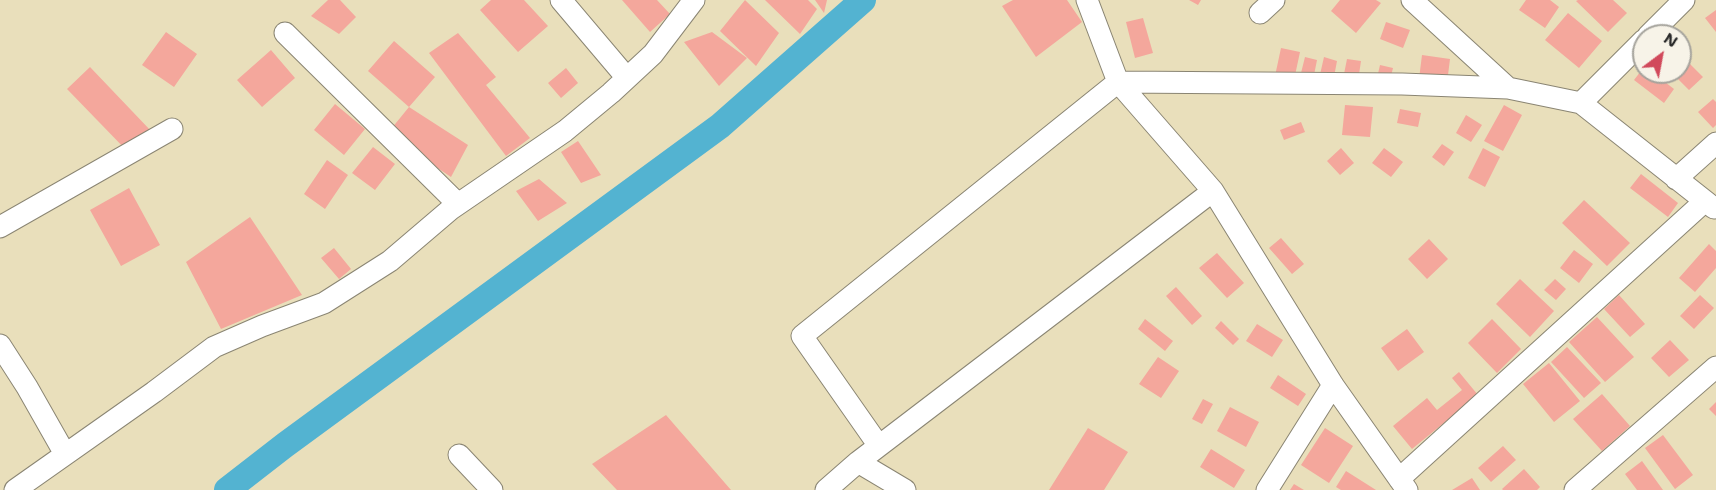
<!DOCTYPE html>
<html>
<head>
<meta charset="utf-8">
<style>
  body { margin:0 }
  #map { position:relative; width:1716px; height:490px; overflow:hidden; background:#e9dfbb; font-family:"Shantell Sans",sans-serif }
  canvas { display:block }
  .north { position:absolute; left:1632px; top:24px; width:60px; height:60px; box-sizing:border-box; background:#f7f3e8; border:2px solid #a5a39c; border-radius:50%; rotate:32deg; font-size:16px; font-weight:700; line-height:24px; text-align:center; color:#2b2b2b }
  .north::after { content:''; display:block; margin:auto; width:21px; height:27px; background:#d1495b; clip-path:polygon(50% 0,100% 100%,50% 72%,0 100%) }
</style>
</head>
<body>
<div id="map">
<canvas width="1716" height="490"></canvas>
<div class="north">N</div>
</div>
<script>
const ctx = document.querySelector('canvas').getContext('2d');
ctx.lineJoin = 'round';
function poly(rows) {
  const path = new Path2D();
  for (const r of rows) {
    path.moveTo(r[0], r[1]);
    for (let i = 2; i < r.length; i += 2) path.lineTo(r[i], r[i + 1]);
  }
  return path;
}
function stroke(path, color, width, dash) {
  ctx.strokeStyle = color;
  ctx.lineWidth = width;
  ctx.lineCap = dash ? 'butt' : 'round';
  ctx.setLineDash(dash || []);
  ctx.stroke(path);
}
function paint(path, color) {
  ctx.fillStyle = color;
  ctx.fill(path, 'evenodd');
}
const canal = poly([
  [227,490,285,445,720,126,863,0]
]);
const building = poly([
  [328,0,340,0,356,17,339,34,311,16],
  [491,0,524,0,548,26,518,52,480,10],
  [622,0,657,0,670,14,650,32],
  [745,0,779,33,756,66,720,31],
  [765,0,808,0,817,9,800,34],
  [815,0,827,0,824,13],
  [1013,0,1067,0,1082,22,1036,57,1002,6],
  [1189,0,1201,0,1198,5],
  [1340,0,1376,0,1381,3,1356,33,1331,11],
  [1526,0,1550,0,1559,7,1545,28,1519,10],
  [1578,0,1613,0,1627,13,1608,32,1576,1],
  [1716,10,1716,32,1705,18],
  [1568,13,1602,41,1579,68,1545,40],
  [1143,18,1153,53,1135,58,1126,22],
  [1386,22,1410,30,1403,48,1380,39],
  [166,32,197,54,174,87,142,65],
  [712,32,747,58,719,86,684,42],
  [458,33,496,77,486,85,530,138,506,156,429,53],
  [394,41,435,77,409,107,368,71],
  [1281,48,1300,52,1294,80,1275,76],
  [271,50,295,78,262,107,237,80],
  [1422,55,1450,59,1447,83,1419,79],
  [1305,57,1317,60,1313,80,1300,77],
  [1324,57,1337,61,1333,82,1319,79],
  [1347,59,1361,61,1358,81,1343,79],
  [1689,63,1703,77,1689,90,1675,76],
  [1380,65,1393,68,1390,80,1377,78],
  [90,67,152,132,129,153,67,89],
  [1644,67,1644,72,1652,72,1674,89,1664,103,1634,80],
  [566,68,578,83,561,98,548,83],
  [1713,99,1716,102,1716,125,1713,128,1698,112],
  [335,104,365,129,344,155,314,130],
  [1345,105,1373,107,1370,137,1342,135],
  [1504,105,1522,115,1503,151,1484,141],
  [409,107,468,145,451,177,387,134],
  [1400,109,1421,113,1418,127,1397,123],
  [1466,115,1482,125,1471,142,1456,133],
  [1301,122,1305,132,1284,140,1280,130],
  [578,141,601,175,581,183,561,152],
  [1442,144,1454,152,1444,166,1432,157],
  [373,147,395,164,375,190,352,173],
  [1341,148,1354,163,1340,175,1327,161],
  [1384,148,1403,162,1391,177,1372,163],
  [1483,148,1500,157,1485,187,1468,178],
  [327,160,348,175,325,209,304,194],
  [1641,174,1678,203,1668,217,1630,188],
  [539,179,567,203,538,221,516,191],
  [129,188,160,245,121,266,90,210],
  [1584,200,1630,243,1607,266,1562,223],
  [250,217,302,295,221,329,186,262],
  [1281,238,1304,264,1292,274,1269,248],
  [1429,239,1448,259,1427,279,1408,259],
  [1709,244,1716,251,1716,268,1695,292,1679,278],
  [334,248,351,269,339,279,321,258],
  [1574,250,1593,264,1579,283,1560,268],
  [1217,253,1244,283,1227,298,1199,268],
  [1520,279,1554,311,1530,337,1496,304],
  [1555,279,1566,289,1556,300,1544,290],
  [1176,287,1202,316,1192,325,1166,296],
  [1619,295,1645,324,1630,337,1604,309],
  [1700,295,1714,308,1694,329,1680,316],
  [1597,317,1634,357,1605,382,1569,342],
  [1145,319,1173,341,1165,351,1138,329],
  [1492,319,1521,349,1497,373,1468,343],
  [1221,321,1239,339,1233,345,1215,328],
  [1257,324,1283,340,1272,357,1246,341],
  [1407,329,1424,352,1398,371,1381,348],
  [1670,340,1689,360,1669,377,1651,358],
  [1567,347,1601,383,1584,398,1551,362],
  [1158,357,1179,371,1161,398,1139,384],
  [1549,363,1580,401,1554,422,1523,384],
  [1459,372,1478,395,1412,449,1393,426,1427,398,1437,410,1462,390,1452,378],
  [1278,375,1306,394,1298,406,1270,388],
  [1602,394,1630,426,1602,451,1573,419],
  [1203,399,1213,404,1202,424,1192,419],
  [1716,402,1716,416,1709,409],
  [1230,407,1259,422,1246,447,1217,431],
  [666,415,731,490,617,490,592,464],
  [1088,428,1128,452,1104,490,1049,490],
  [1325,428,1353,446,1329,483,1301,465],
  [1663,435,1693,475,1675,489,1645,448],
  [1503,446,1516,460,1491,482,1478,468],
  [1211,449,1245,470,1234,488,1200,467],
  [1642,461,1663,490,1637,490,1625,474],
  [1524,469,1540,487,1537,490,1503,490,1502,489],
  [1346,471,1376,490,1341,490,1336,487],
  [1472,478,1480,490,1452,490],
  [1294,484,1304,490,1290,490]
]);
const street = poly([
  [561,0,627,78],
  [1412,0,1508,88,1581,103,1714,208],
  [1260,13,1274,0],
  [285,33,458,204],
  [1648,36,1684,0],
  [1581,103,1644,40],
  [1676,179,1716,143],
  [0,227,172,129],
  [0,345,27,387,65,454],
  [879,446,802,336,1118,82,1087,0],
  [459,455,492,490],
  [858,462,905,490],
  [1399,479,1705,201],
  [15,490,154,392,214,347,262,326,324,303,390,261,451,209,565,131,611,93,653,54,694,0],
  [826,490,858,462,1213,191],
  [1267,490,1333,385],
  [1407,490,1333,385,1213,191,1118,82,1402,84,1508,88],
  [1575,490,1716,367]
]);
stroke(canal, '#53b3d1', 26);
paint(building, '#f4a79c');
stroke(street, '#8a8573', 23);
stroke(street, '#fff', 21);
</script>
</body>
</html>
